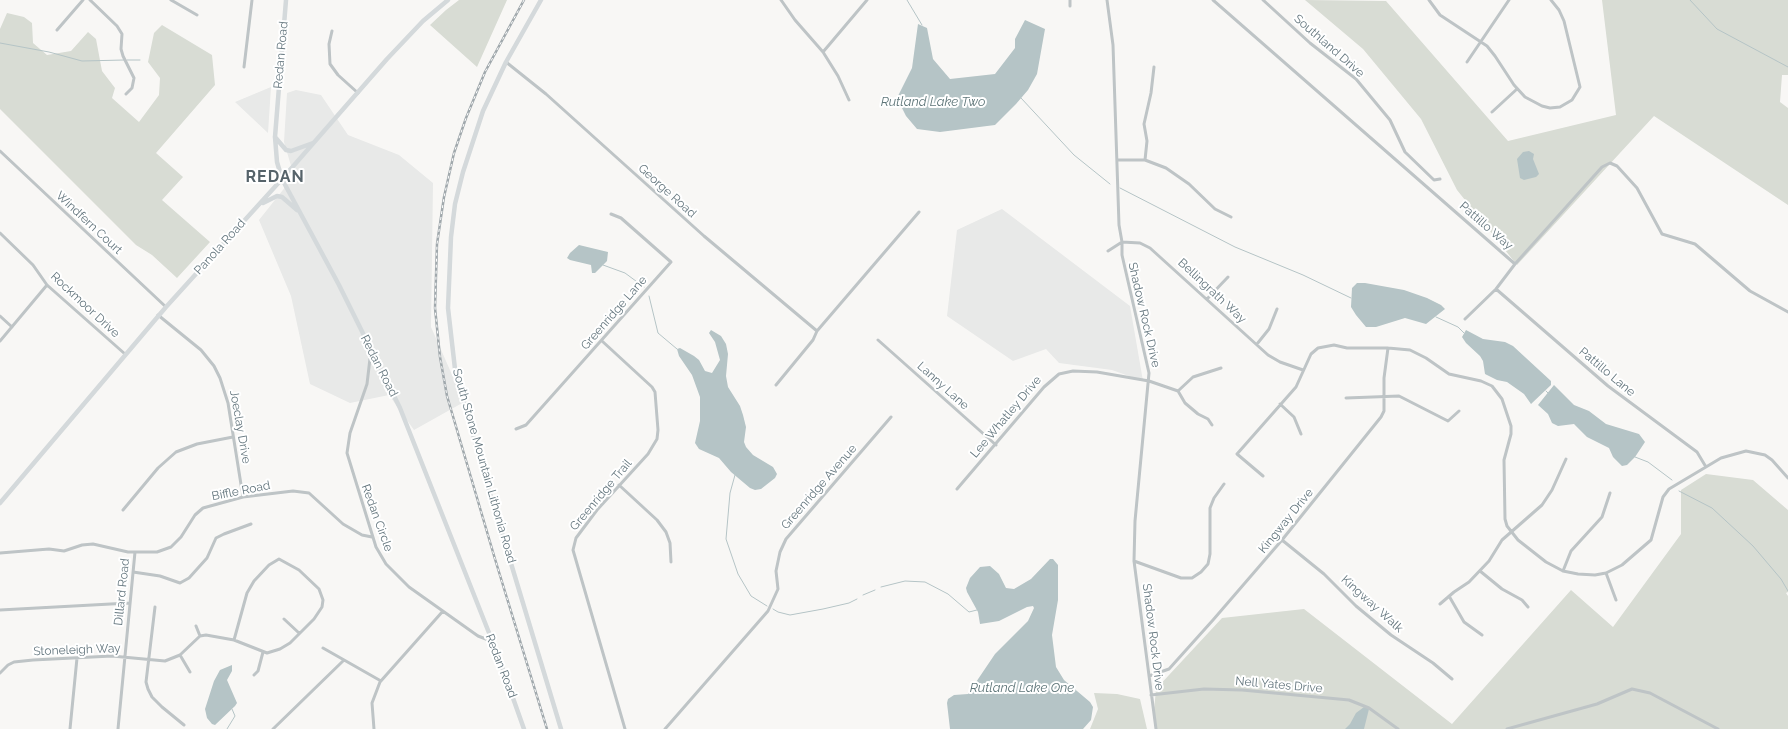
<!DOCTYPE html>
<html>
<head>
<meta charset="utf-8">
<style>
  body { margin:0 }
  canvas { display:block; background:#f8f7f5 }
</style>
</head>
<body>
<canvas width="1788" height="729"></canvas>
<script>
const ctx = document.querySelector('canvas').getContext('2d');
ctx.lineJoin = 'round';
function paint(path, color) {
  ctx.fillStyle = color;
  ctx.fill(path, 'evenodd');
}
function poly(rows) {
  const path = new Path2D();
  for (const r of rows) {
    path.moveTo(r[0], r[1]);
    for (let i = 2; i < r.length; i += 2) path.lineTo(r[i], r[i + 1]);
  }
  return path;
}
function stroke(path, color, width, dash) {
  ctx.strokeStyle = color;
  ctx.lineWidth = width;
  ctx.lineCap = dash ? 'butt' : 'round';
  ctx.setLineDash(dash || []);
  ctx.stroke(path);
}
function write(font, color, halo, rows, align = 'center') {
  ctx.font = font + ' Raleway,sans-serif';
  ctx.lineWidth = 4;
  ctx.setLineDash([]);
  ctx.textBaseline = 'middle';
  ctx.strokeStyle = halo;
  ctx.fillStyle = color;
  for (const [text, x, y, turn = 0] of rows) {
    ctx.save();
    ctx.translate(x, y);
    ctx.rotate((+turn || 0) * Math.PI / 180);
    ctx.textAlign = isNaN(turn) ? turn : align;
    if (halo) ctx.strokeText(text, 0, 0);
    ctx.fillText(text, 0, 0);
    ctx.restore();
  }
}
const built = poly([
  [271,87,268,133,235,102],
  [296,90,321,95,348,135,399,155,433,183,431,327,464,402,414,430,389,395,350,403,310,384,291,296,259,220,294,176,284,142,287,93],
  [1002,209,1130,306,1143,381,1112,370,1059,363,1046,349,1013,361,947,316,957,230]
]);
const green = poly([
  [459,0,507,0,477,67,430,25,446,10],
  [1305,0,1386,1,1508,141,1616,115,1602,0,1788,0,1788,75,1782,75,1780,102,1788,108,1788,205,1654,116,1517,265,1457,190,1421,119,1363,49],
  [7,13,24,17,32,23,33,43,47,55,71,51,88,32,96,39,102,71,115,88,112,98,139,122,159,95,160,78,148,62,154,33,162,25,212,55,215,85,156,153,183,177,162,200,210,242,177,278,152,255,136,245,0,109,0,29],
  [1706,474,1753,480,1788,510,1788,592,1786,593,1788,596,1788,729,1155,729,1154,711,1156,689,1222,618,1304,609,1452,724,1571,590,1613,627,1681,534,1681,490],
  [1094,693,1117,694,1140,699,1147,729,1090,729,1098,709]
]);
const water = poly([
  [1025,20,1045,29,1037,74,1028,90,1016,104,995,125,940,132,917,129,906,116,897,98,912,68,918,24,927,28,933,59,950,79,995,74,1015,48,1015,39],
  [1529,151,1534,154,1533,159,1539,174,1536,177,1524,180,1520,178,1517,159,1523,152],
  [579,245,608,252,607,261,595,273,592,273,591,265,570,260,567,258,570,253],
  [1357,283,1365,283,1404,290,1427,298,1441,305,1445,309,1426,324,1405,318,1376,327,1366,327,1356,315,1351,307,1352,288],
  [711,330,721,336,726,344,728,354,726,376,728,387,740,406,743,415,746,427,744,442,746,447,753,455,773,467,777,474,775,478,761,489,755,490,750,488,731,472,719,458,699,449,695,443,700,421,700,397,692,375,679,356,677,349,680,348,694,356,699,360,705,371,712,373,720,360,715,342,709,333],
  [1466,330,1483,339,1505,342,1513,346,1551,381,1551,385,1531,404,1524,394,1507,382,1497,380,1485,374,1483,361,1480,356,1466,343,1462,337],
  [1554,385,1574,405,1589,411,1606,424,1639,434,1645,442,1635,457,1627,465,1622,466,1613,457,1609,448,1587,437,1574,424,1558,426,1552,423,1548,414,1538,405],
  [1050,559,1053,559,1058,565,1058,600,1052,635,1056,667,1064,680,1090,702,1093,707,1091,720,1083,729,950,729,947,703,948,699,954,695,968,694,995,654,1028,621,1034,608,1033,606,1027,607,999,621,980,624,978,612,967,592,966,588,970,578,980,567,990,566,999,574,1006,588,1014,589,1031,579],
  [232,665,232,671,227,680,237,703,235,706,215,725,212,724,207,718,205,709,214,681,220,670],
  [1364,707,1369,709,1364,729,1345,729,1350,724,1356,713]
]);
const stream = poly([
  [907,0,922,25],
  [1690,0,1717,29,1788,67],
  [0,43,49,52,82,61,124,60],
  [127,60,140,60],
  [1021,98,1074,155,1110,184],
  [1120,188,1235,247,1303,275,1351,298],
  [603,265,625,273,644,287],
  [649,296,658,333,677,349],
  [1436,317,1458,327,1464,333],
  [1546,391,1548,393],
  [1635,457,1648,462,1672,480],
  [735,475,730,493,726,539,738,574,751,596,767,606],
  [1679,491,1712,508,1753,546,1781,579,1788,591],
  [881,587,905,581,925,582,948,594,969,612,977,610],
  [863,595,875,590],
  [773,609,778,612,790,615,823,609,849,603,857,599],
  [227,729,235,716,232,709]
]);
const street = poly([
  [90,0,117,26,122,34,121,49,123,56,134,78,132,88,126,94],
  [171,0,197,15],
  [781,0,795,20,823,52,838,76,849,100],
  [1070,0,1070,6],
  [1107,0,1113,45,1119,225,1122,242,1122,255,1149,373,1135,521,1134,561,1156,729],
  [1213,0,1515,264],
  [1263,0,1310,43,1356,79,1390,120,1405,152,1434,180,1440,179],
  [1429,0,1440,15,1487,46,1495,56,1514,85,1525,97,1542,106,1550,108,1560,107,1572,100,1580,87,1564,21,1559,10,1551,0],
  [57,30,83,0],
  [332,31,329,44,330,64,338,75,358,93],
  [823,52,867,0],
  [506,62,546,94,704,236,817,331,813,340,776,385],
  [1467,62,1509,0],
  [244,67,252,0],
  [1492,112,1517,89],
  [0,151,166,307],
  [1117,160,1145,160,1166,168,1189,184,1215,209,1231,217],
  [1145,160,1147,141,1144,124,1151,93,1154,67],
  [0,233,33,265,47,285,125,354],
  [1108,251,1122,242,1140,243,1150,248,1268,355,1280,362,1303,370],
  [1496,289,1608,386,1697,452,1706,467],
  [1207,299,1228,277],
  [158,315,201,350,214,366,220,378,228,403,243,497],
  [0,316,12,327],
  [1465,319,1496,289,1515,264,1602,167,1610,163,1617,166,1637,188,1662,234,1695,244,1750,291,1788,312],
  [817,331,919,212],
  [878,340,996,445],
  [0,341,47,285],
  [602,341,652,387,655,392,658,430,657,439,648,454,597,510,576,538,573,550,625,729],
  [1257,344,1269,329,1277,309],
  [371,350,367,384,350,433,347,453,376,547,386,564,409,587,478,636,491,641],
  [1178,391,1185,403,1198,414,1208,419,1212,425],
  [1346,398,1399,396,1448,421,1459,411],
  [1280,404,1294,417,1301,434],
  [516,429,526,425,671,262,621,218,611,214],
  [1263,476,1237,454,1296,387,1311,354,1318,348,1334,345,1347,348,1388,348,1410,350,1426,358,1449,374,1481,381,1492,386,1502,399,1511,426,1511,434,1504,460,1505,519,1507,526,1518,540,1546,562,1563,571,1578,574,1595,575,1606,573,1622,565,1651,540,1663,497,1669,489,1721,458,1746,451,1765,455,1772,460,1788,478],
  [619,485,657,520,666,532,670,543,671,562],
  [957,489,1044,387,1059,374,1073,371,1097,372,1149,381,1178,391,1193,377,1221,368],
  [123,510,158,468,176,452,197,444,233,437],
  [1282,540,1324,574,1356,606,1391,635,1433,663,1452,679],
  [0,553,49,549,64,551,82,545,93,544,128,552,157,552,171,547,181,537,195,515,203,508,243,497,293,491,309,493,343,524,362,535,372,537],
  [1134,561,1181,578,1192,578,1201,572,1208,564,1210,554,1210,508,1214,498,1224,484],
  [1480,571,1502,589,1522,600,1528,607],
  [1563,571,1571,551,1602,517,1610,493],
  [133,572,160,576,180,583,189,578,207,558,216,538,224,534,251,524],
  [1606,573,1616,600],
  [1449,596,1464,622,1482,635],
  [1440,604,1454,592,1469,582,1489,561,1502,540,1542,505,1552,490,1566,459],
  [155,607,146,682,148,689,152,697,162,707,184,725],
  [0,610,129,603],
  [284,619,299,633],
  [196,626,200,636],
  [323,648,381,681],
  [180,655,190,672],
  [0,673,8,665,14,662,33,660,112,656,165,661,180,655,200,636,206,635,234,640,267,653,280,649,290,643,314,619,322,607,323,600,319,589,299,570,279,559,269,565,254,581,247,593,234,640],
  [254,675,258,671,263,652],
  [1149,676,1169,669,1213,620,1282,540,1381,417,1384,411,1384,378,1388,348],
  [1151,695,1204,689,1242,690,1349,700,1369,708,1398,729],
  [70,729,77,658],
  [118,729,135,552],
  [273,729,343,661],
  [374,729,372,703,380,682,443,611],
  [665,729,768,611,778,589,776,571,780,552,786,539,891,417],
  [1507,729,1597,704,1632,689,1650,693,1718,729]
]);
const secondary = poly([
  [286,0,275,137,277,162,282,179,339,285,400,408,497,653,524,729],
  [541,0,506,62,483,111,463,172,455,204,451,237,448,308,455,369,484,474,561,729],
  [275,137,286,150,291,151,313,143],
  [263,203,277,196,282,197,297,210],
  [0,503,166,307,282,179,387,59,423,21,448,0]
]);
const rail = poly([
  [524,0,485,72,466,118,454,153,444,197,437,244,435,308,440,357,447,396,495,559,547,729]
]);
const streetNames = [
  ["Southland Drive",1329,46,41],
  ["Redan Road",281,55,-85],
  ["George Road",667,191,42],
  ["Windfern Court",89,223,43],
  ["Pattillo Way",1486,226,41],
  ["Panola Road",220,247,-48],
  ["Bellingrath Way",1212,291,43],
  ["Rockmoor Drive",85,305,43],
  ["Greenridge Lane",614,313,-49],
  ["Shadow Rock Drive",1144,315,77],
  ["Redan Road",379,366,63],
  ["Pattillo Lane",1607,372,40],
  ["Lanny Lane",943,386,42],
  ["Lee Whatley Drive",1006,417,-50],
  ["Joeclay Drive",240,427,80],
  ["South Stone Mountain Lithonia Road",484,466,74],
  ["Greenridge Avenue",819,487,-49],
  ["Biffle Road",241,491,-11],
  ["Greenridge Trail",601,495,-50],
  ["Redan Circle",377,518,70],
  ["Kingway Drive",1286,521,-51],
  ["Dillard Road",122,592,-84],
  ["Kingway Walk",1372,604,42],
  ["Shadow Rock Drive",1153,637,83],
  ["Stoneleigh Way",77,650,-2],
  ["Redan Road",501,666,69],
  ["Nell Yates Drive",1279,685,5]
];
const waterNames = [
  ["Rutland Lake Two",933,102],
  ["Rutland Lake One",1022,688]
];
const districtNames = [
  ["REDAN",275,177]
];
paint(built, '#e8e9e8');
paint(green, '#d8dcd4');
paint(water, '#b5c4c6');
stroke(stream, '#b5c4c6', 1);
stroke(street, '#bec4c6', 3);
stroke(secondary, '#d4d9db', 4.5);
stroke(rail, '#a0a8ac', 2.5);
stroke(rail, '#fff', 1, [3]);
write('12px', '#64767e', '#fff', streetNames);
write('italic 13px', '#5f7679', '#fff', waterNames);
ctx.letterSpacing = '1px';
write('bold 16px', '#56636a', '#fff', districtNames);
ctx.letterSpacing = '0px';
</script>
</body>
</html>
